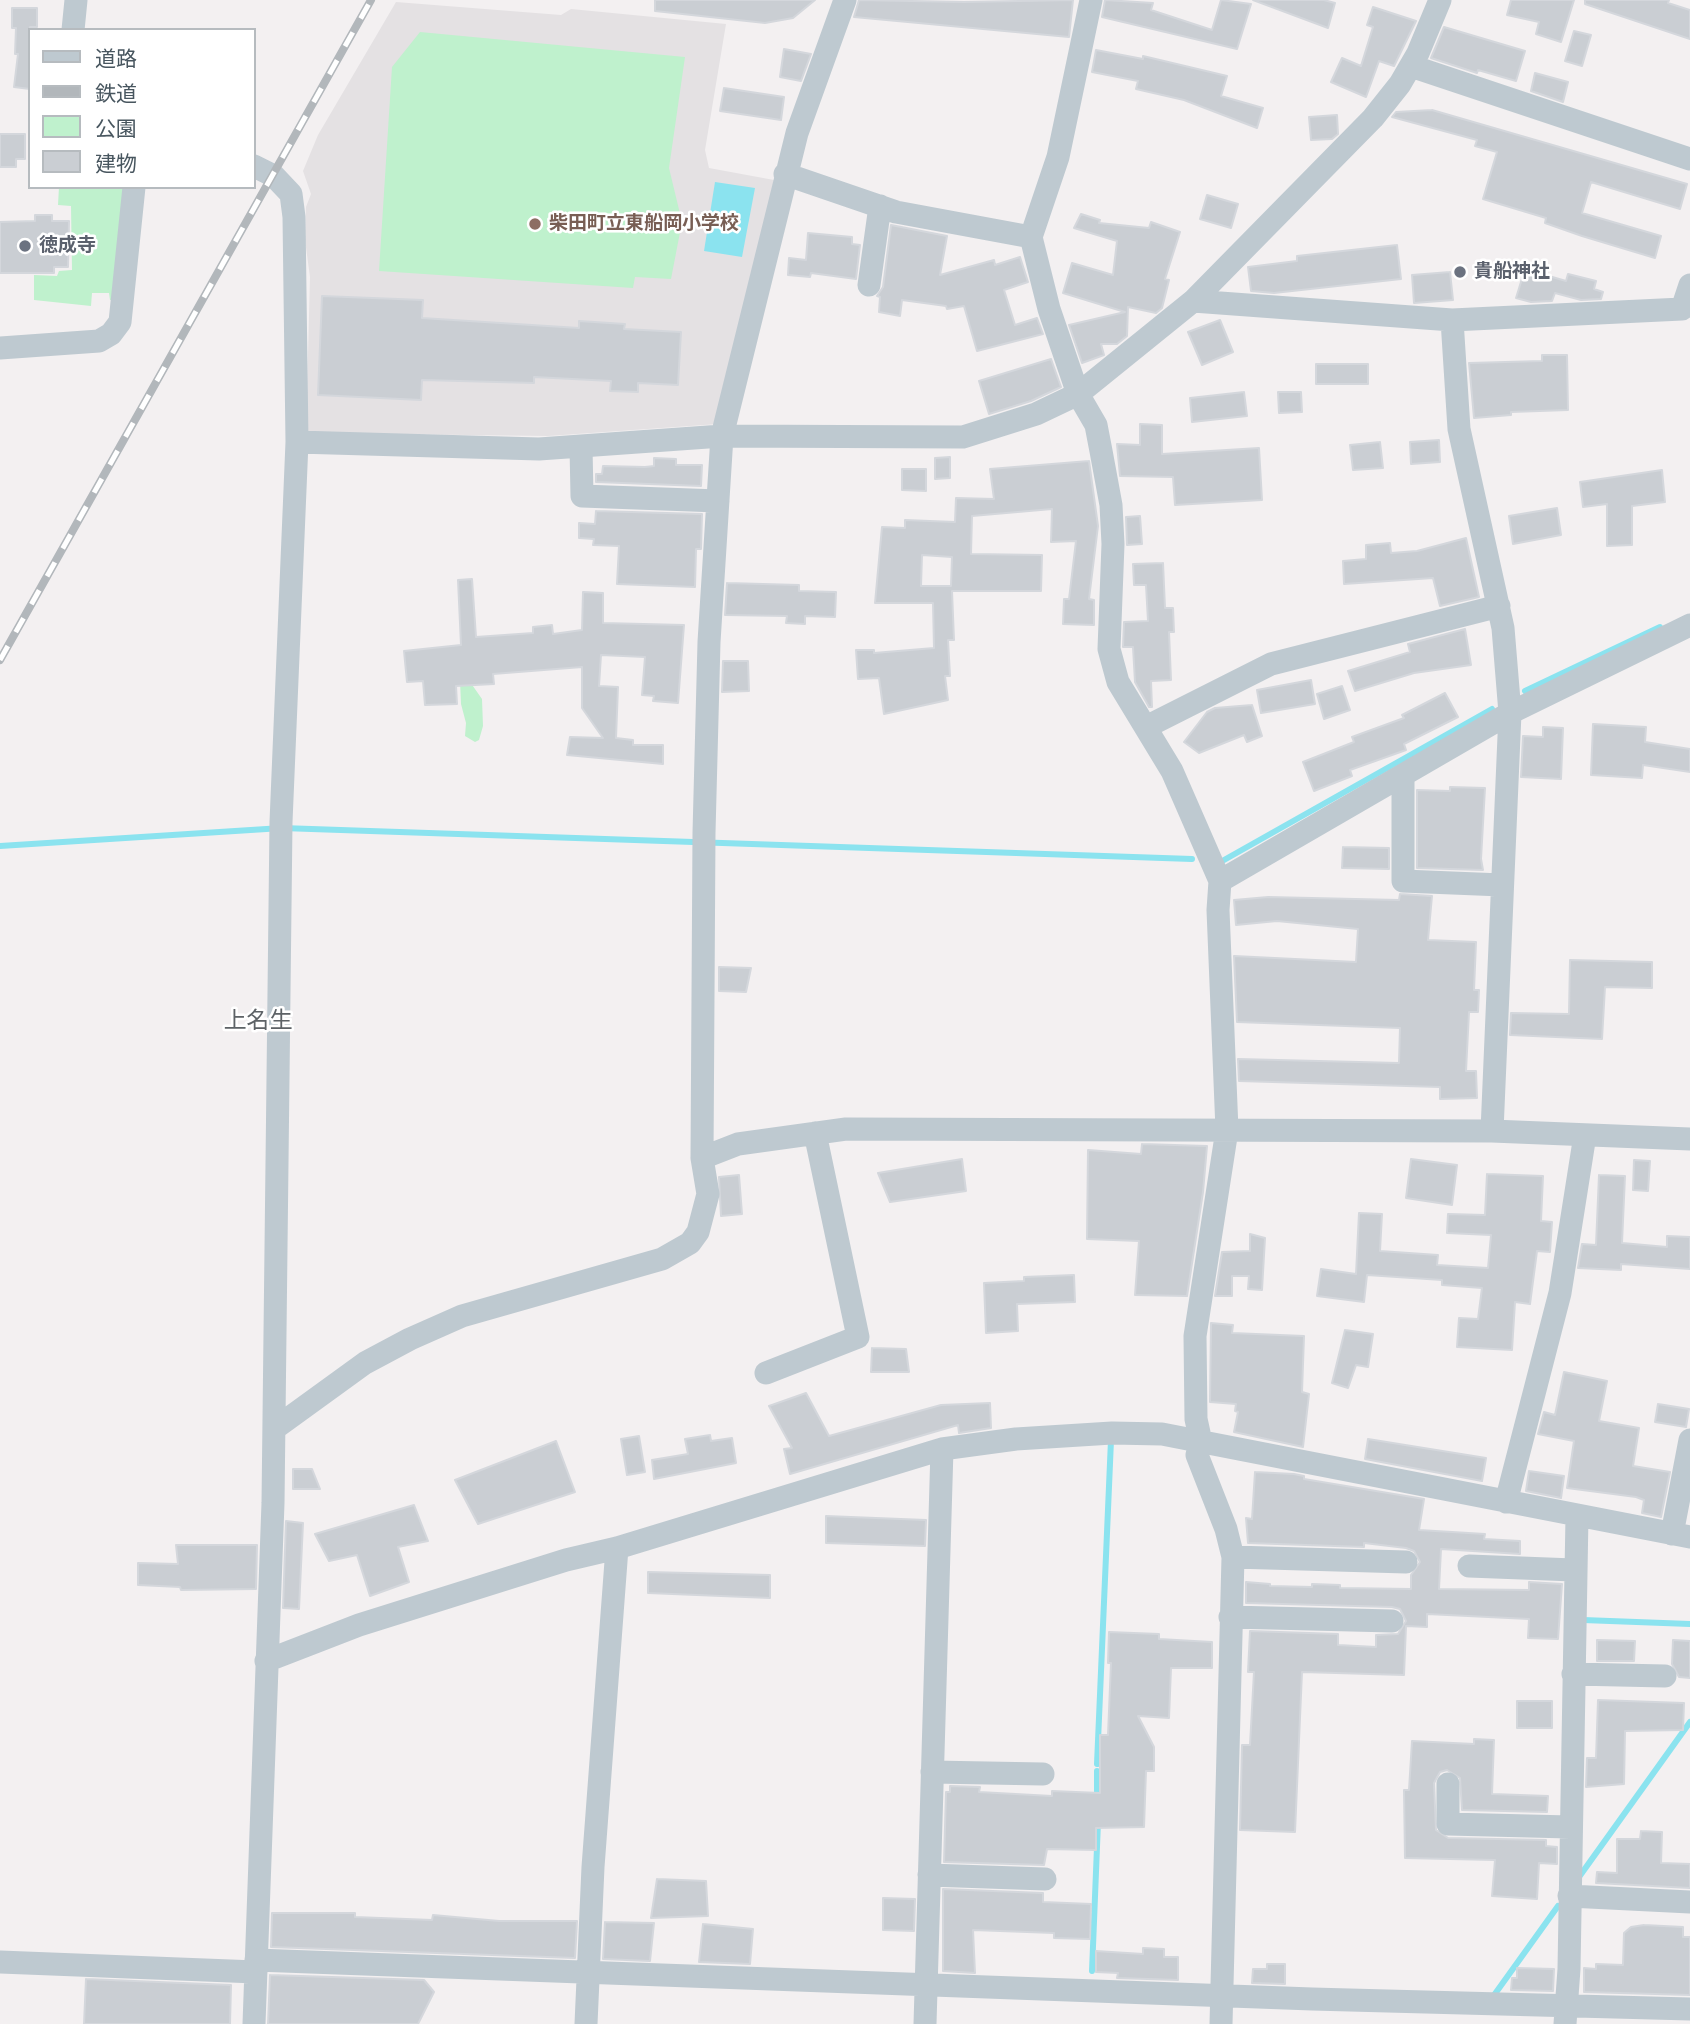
<!DOCTYPE html>
<html>
<head>
<meta charset="utf-8">
<style>
  body { margin:0 }
  #map { position:relative; width:1690px; height:2024px; overflow:hidden; background:#f3f0f1; font-family:"Noto Sans","Noto Sans JP",sans-serif }
  canvas { display:block }
  .legend { position:absolute; left:28px; top:28px; width:228px; height:161px; box-sizing:border-box; background:#fff; border:2px solid #b6bbbf; margin:0; padding:9px 12px; list-style:none; font-size:21px; color:#48565f }
  .legend li { display:flex; align-items:center; gap:14px; height:35px }
  .legend b { width:35px; border:2px solid #b6bbbf }
</style>
</head>
<body>
<div id="map">
<canvas width="1690" height="2024"></canvas>
<ul class="legend">
<li><b style="height:9px;background:#bec9d0"></b>道路</li>
<li><b style="height:9px;background:#b2b7bb"></b>鉄道</li>
<li><b style="height:19px;background:#bff1cd"></b>公園</li>
<li><b style="height:19px;background:#caced3"></b>建物</li>
</ul>
</div>
<script>
const ctx = document.querySelector('canvas').getContext('2d');
ctx.lineJoin = 'round';
function paint(path, color) {
  ctx.fillStyle = color;
  ctx.fill(path, 'evenodd');
}
function poly(rows) {
  const path = new Path2D();
  for (const r of rows) {
    path.moveTo(r[0], r[1]);
    for (let i = 2; i < r.length; i += 2) path.lineTo(r[i], r[i + 1]);
  }
  return path;
}
function stroke(path, color, width, dash) {
  ctx.strokeStyle = color;
  ctx.lineWidth = width;
  ctx.lineCap = dash ? 'butt' : 'round';
  ctx.setLineDash(dash || []);
  ctx.stroke(path);
}
function write(font, color, halo, rows, align = 'center') {
  ctx.font = font + ' "Noto Sans","Noto Sans JP",sans-serif';
  ctx.lineWidth = 5;
  ctx.setLineDash([]);
  ctx.textBaseline = 'middle';
  ctx.strokeStyle = halo;
  ctx.fillStyle = color;
  for (const [text, x, y, turn = 0] of rows) {
    ctx.save();
    ctx.translate(x, y);
    ctx.rotate((+turn || 0) * Math.PI / 180);
    ctx.textAlign = isNaN(turn) ? turn : align;
    if (halo) ctx.strokeText(text, 0, 0);
    ctx.fillText(text, 0, 0);
    ctx.restore();
  }
}
const education = poly([
  [396,2,561,15,571,9,726,24,705,150,709,168,774,180,718,424,548,436,306,433,310,277,305,240,306,207,311,194,303,171,318,135]
]);
const green = poly([
  [420,32,685,57,669,168,682,222,671,279,635,277,633,288,379,271,392,67],
  [59,187,129,187,117,300,110,300,109,293,92,293,91,306,34,300,34,275,57,276,59,271,72,270,71,206,58,205],
  [468,679,482,699,483,726,479,740,475,742,465,736,466,723,461,704,460,680]
]);
const water = poly([
  [715,182,755,188,742,257,704,251]
]);
const stream = poly([
  [1525,691,1660,627],
  [0,846,282,828,1192,859],
  [1224,860,1492,709],
  [1583,1620,1690,1624],
  [1097,1764,1111,1440],
  [1097,1801,1097,1771],
  [1579,1877,1690,1722],
  [1092,1971,1098,1822],
  [1492,1998,1558,1906]
]);
const building = poly([
  [655,0,815,0,793,18,765,23,655,11,655,0],
  [859,0,964,2,1073,0,1069,37,854,17,859,0],
  [1105,0,1153,3,1151,10,1212,30,1221,0,1251,4,1237,49,1102,17,1105,0],
  [1253,0,1324,0,1335,3,1328,28,1253,0],
  [1511,0,1574,0,1561,42,1536,34,1539,22,1507,15,1511,0],
  [1585,0,1669,0,1668,3,1690,10,1690,39,1585,4,1585,0],
  [1373,7,1416,21,1394,66,1379,61,1366,97,1331,82,1342,58,1361,66,1373,27,1367,25,1373,7],
  [12,8,37,8,37,27,30,27,30,89,14,87,18,54,15,54,16,28,12,28,12,8],
  [1444,27,1525,51,1516,81,1478,70,1477,73,1431,58,1444,27],
  [1574,31,1591,35,1582,66,1565,61,1574,31],
  [784,49,811,54,801,81,780,77,784,49],
  [1096,50,1143,59,1143,56,1227,76,1221,96,1263,108,1257,128,1184,100,1136,89,1138,81,1092,72,1096,50],
  [1535,73,1568,82,1563,102,1531,91,1535,73],
  [724,88,784,97,781,120,720,111,724,88],
  [1432,110,1687,184,1680,209,1591,182,1582,213,1661,236,1655,258,1582,236,1545,223,1546,218,1483,199,1497,152,1475,146,1477,140,1392,117,1396,112,1432,110],
  [1337,115,1338,134,1332,139,1311,140,1309,117,1337,115],
  [0,134,25,134,25,159,16,159,16,167,0,167,0,134],
  [1207,195,1238,204,1231,228,1200,219,1207,195],
  [1081,214,1100,220,1099,223,1149,228,1151,222,1180,232,1165,279,1169,280,1162,308,1156,313,1128,307,1127,336,1117,344,1101,344,1104,355,1082,363,1069,325,1125,312,1063,293,1072,263,1113,275,1117,241,1074,228,1081,214],
  [35,215,52,215,52,221,69,221,68,267,54,267,54,273,0,273,0,222,35,221,35,215],
  [891,225,947,236,940,275,994,260,995,265,1020,257,1028,282,1004,290,1015,325,1037,318,1043,334,977,351,964,306,947,309,946,306,902,300,900,316,879,312,880,297,877,296,883,287,891,225],
  [808,233,852,237,852,244,860,245,856,279,811,273,810,277,788,275,789,258,806,260,808,233],
  [1397,245,1401,279,1274,293,1251,291,1248,267,1297,261,1297,256,1397,245],
  [1525,269,1566,281,1568,274,1596,281,1594,289,1603,292,1601,299,1581,300,1555,293,1552,301,1531,302,1516,298,1525,269],
  [1450,272,1453,300,1414,303,1412,275,1450,272],
  [322,296,423,300,422,318,579,328,579,321,625,324,624,329,681,332,678,385,638,383,638,392,610,391,611,381,534,377,534,383,422,380,421,400,318,395,322,296],
  [1220,320,1233,352,1202,365,1188,332,1220,320],
  [1542,355,1567,355,1568,410,1511,412,1511,415,1474,418,1469,363,1542,361,1542,355],
  [1051,359,1061,387,1031,401,989,414,979,381,1051,359],
  [1316,364,1368,364,1368,384,1316,384,1316,364],
  [1244,392,1247,416,1192,422,1190,398,1244,392],
  [1278,392,1301,392,1302,412,1279,413,1278,392],
  [1140,424,1162,425,1162,454,1259,448,1262,500,1175,505,1173,477,1120,476,1117,444,1140,445,1140,424],
  [1439,440,1440,462,1411,464,1410,442,1439,440],
  [1380,442,1383,468,1353,470,1350,445,1380,442],
  [950,457,950,478,935,479,935,458,950,457],
  [654,458,676,459,676,465,702,465,701,486,596,482,596,474,602,474,603,466,645,467,654,466,654,458],
  [1089,461,1098,526,1089,599,1094,600,1094,625,1063,624,1064,599,1069,599,1076,541,1051,542,1052,509,972,516,971,554,1042,555,1041,591,952,591,954,640,948,640,950,676,945,676,948,700,884,714,879,678,858,679,856,650,874,650,874,653,934,648,933,603,875,603,882,527,905,528,905,520,955,522,956,498,994,499,990,469,1089,461],
  [922,555,952,557,951,586,921,586,922,555],
  [902,469,926,469,926,491,902,490,902,469],
  [1662,470,1665,502,1632,506,1632,545,1607,546,1607,504,1583,507,1580,482,1662,470],
  [1557,508,1561,535,1513,544,1509,516,1557,508],
  [596,511,702,514,701,549,696,549,695,587,617,584,619,546,593,545,594,539,579,538,579,523,595,524,596,511],
  [1140,516,1142,544,1127,545,1126,517,1140,516],
  [1466,538,1479,597,1440,606,1433,578,1344,584,1343,561,1366,559,1366,545,1390,543,1391,553,1417,551,1466,538],
  [1163,563,1165,608,1173,608,1174,632,1169,632,1171,680,1151,681,1152,707,1149,707,1135,682,1133,647,1123,647,1124,622,1148,621,1146,585,1134,585,1133,564,1163,563],
  [472,579,476,637,533,633,533,627,552,625,553,634,582,630,583,592,603,593,603,623,684,625,678,703,653,701,654,696,642,695,645,657,601,655,599,686,618,687,616,738,633,740,633,745,663,745,663,764,567,755,570,737,603,738,582,708,582,667,493,674,494,684,456,686,457,704,425,705,423,681,407,682,404,651,461,645,458,580,472,579],
  [727,583,799,585,799,591,836,592,835,617,805,616,805,624,786,623,787,616,725,615,727,583],
  [1465,629,1471,665,1414,673,1355,691,1348,671,1410,652,1408,644,1465,629],
  [723,661,748,661,749,691,722,692,723,661],
  [1311,680,1315,704,1261,713,1257,690,1311,680],
  [1342,686,1350,710,1324,719,1317,694,1342,686],
  [1445,693,1458,717,1404,744,1406,750,1350,770,1352,776,1314,791,1303,762,1354,742,1352,737,1404,718,1402,715,1445,693],
  [1252,705,1262,736,1247,742,1244,735,1199,753,1184,742,1207,712,1215,708,1252,705],
  [1593,724,1646,727,1645,742,1690,749,1690,772,1643,765,1642,778,1591,775,1593,724],
  [1543,727,1563,728,1561,779,1521,777,1523,736,1543,737,1543,727],
  [1450,787,1485,788,1481,859,1483,870,1417,868,1417,790,1450,791,1450,787],
  [1343,847,1389,848,1389,869,1342,868,1343,847],
  [1400,894,1432,896,1428,940,1476,942,1474,990,1479,990,1478,1012,1469,1012,1466,1071,1476,1071,1477,1098,1440,1099,1440,1087,1239,1081,1238,1059,1399,1063,1400,1028,1237,1022,1234,956,1356,962,1358,929,1277,921,1236,925,1234,900,1268,897,1399,900,1400,894],
  [1570,960,1652,962,1652,988,1605,987,1602,1039,1510,1035,1511,1013,1569,1014,1570,960],
  [719,967,751,968,746,992,719,991,719,967],
  [1142,1144,1207,1146,1203,1192,1187,1296,1135,1295,1139,1241,1087,1239,1088,1150,1141,1154,1142,1144],
  [962,1159,966,1191,890,1202,878,1173,962,1159],
  [1411,1159,1457,1165,1452,1205,1406,1198,1411,1159],
  [1634,1160,1650,1161,1648,1191,1633,1190,1634,1160],
  [1487,1174,1543,1176,1541,1221,1552,1222,1550,1252,1537,1251,1530,1304,1515,1302,1512,1350,1457,1347,1459,1318,1478,1319,1482,1288,1442,1285,1442,1280,1367,1275,1364,1302,1317,1296,1321,1269,1356,1274,1359,1213,1382,1214,1380,1251,1438,1255,1437,1265,1488,1268,1491,1235,1447,1233,1448,1214,1485,1215,1487,1174],
  [739,1175,742,1214,721,1216,719,1177,739,1175],
  [1599,1175,1625,1176,1622,1243,1667,1247,1667,1236,1690,1237,1690,1269,1621,1264,1621,1270,1578,1268,1582,1244,1596,1245,1599,1175],
  [1250,1234,1265,1238,1262,1290,1248,1289,1249,1276,1232,1276,1232,1296,1215,1296,1222,1252,1250,1251,1250,1234],
  [1074,1275,1075,1302,1017,1304,1018,1331,986,1333,984,1283,1024,1281,1024,1277,1074,1275],
  [1211,1323,1233,1325,1232,1333,1304,1336,1302,1392,1309,1394,1303,1447,1234,1432,1238,1412,1235,1411,1236,1404,1210,1402,1211,1323],
  [1345,1330,1373,1334,1368,1367,1356,1365,1348,1388,1332,1383,1345,1330],
  [872,1348,906,1349,909,1372,871,1372,872,1348],
  [1564,1372,1607,1381,1599,1421,1639,1428,1633,1466,1670,1472,1661,1517,1642,1513,1644,1500,1636,1497,1567,1488,1574,1441,1538,1434,1544,1412,1555,1415,1564,1372],
  [806,1393,829,1436,941,1405,990,1403,991,1428,959,1433,958,1425,790,1474,784,1449,792,1448,769,1406,806,1393],
  [1658,1404,1689,1409,1686,1427,1655,1422,1658,1404],
  [710,1435,711,1441,732,1438,736,1463,654,1479,652,1460,688,1454,685,1439,710,1435],
  [639,1436,645,1472,627,1475,621,1439,639,1436],
  [1368,1439,1486,1458,1482,1481,1365,1459,1368,1439],
  [556,1441,575,1492,478,1524,455,1480,556,1441],
  [293,1469,312,1469,320,1489,293,1489,293,1469],
  [1529,1471,1564,1476,1561,1498,1526,1491,1529,1471],
  [1255,1472,1294,1474,1304,1476,1304,1479,1424,1499,1419,1530,1485,1534,1484,1539,1520,1541,1520,1554,1441,1549,1439,1589,1529,1590,1529,1582,1562,1584,1558,1639,1528,1638,1529,1619,1427,1614,1427,1627,1406,1626,1404,1675,1302,1672,1295,1832,1240,1830,1242,1745,1250,1745,1254,1672,1248,1672,1250,1631,1338,1634,1338,1645,1376,1647,1376,1635,1398,1634,1406,1621,1400,1609,1392,1607,1246,1603,1246,1582,1270,1584,1270,1586,1312,1587,1312,1584,1340,1585,1340,1588,1411,1589,1411,1575,1420,1562,1414,1551,1406,1548,1364,1543,1364,1547,1248,1543,1246,1518,1252,1519,1255,1472],
  [414,1505,428,1541,398,1547,409,1582,370,1596,357,1555,329,1561,315,1534,414,1505],
  [826,1516,926,1520,925,1546,826,1543,826,1516],
  [286,1521,303,1523,299,1609,283,1608,286,1521],
  [176,1545,257,1545,256,1589,181,1590,180,1587,138,1585,138,1563,178,1564,176,1545],
  [648,1572,770,1575,770,1598,648,1593,648,1572],
  [1109,1632,1159,1634,1159,1639,1212,1642,1212,1668,1171,1668,1169,1718,1138,1716,1154,1747,1154,1771,1146,1771,1144,1827,1096,1828,1096,1850,1047,1849,1044,1865,944,1862,946,1792,950,1792,950,1786,980,1787,979,1792,1052,1796,1052,1791,1100,1793,1100,1735,1108,1735,1111,1663,1108,1663,1109,1632],
  [1597,1640,1635,1641,1634,1661,1597,1661,1597,1640],
  [1673,1640,1690,1641,1690,1678,1679,1677,1672,1664,1673,1640],
  [1598,1700,1684,1703,1683,1730,1625,1731,1624,1784,1586,1787,1587,1758,1596,1758,1598,1700],
  [1517,1701,1552,1701,1552,1728,1517,1728,1517,1701],
  [1474,1739,1494,1740,1492,1794,1548,1796,1547,1812,1462,1810,1460,1778,1447,1770,1440,1772,1434,1783,1436,1830,1448,1838,1546,1840,1546,1846,1557,1847,1557,1864,1539,1863,1537,1899,1492,1896,1495,1860,1405,1858,1404,1790,1409,1790,1412,1741,1474,1744,1474,1739],
  [1641,1831,1662,1832,1661,1863,1690,1864,1690,1888,1596,1883,1597,1872,1617,1873,1617,1839,1640,1839,1641,1831],
  [657,1879,706,1881,708,1916,651,1918,657,1879],
  [943,1889,1043,1893,1043,1902,1091,1904,1090,1939,1054,1938,1054,1933,973,1930,975,1973,943,1971,943,1889],
  [883,1898,915,1899,914,1931,883,1930,883,1898],
  [272,1913,355,1913,355,1917,432,1920,433,1915,499,1921,577,1921,575,1958,271,1947,272,1913],
  [605,1922,654,1923,650,1961,603,1959,605,1922],
  [703,1924,753,1929,750,1964,699,1962,703,1924],
  [1644,1925,1683,1927,1683,1937,1690,1937,1690,1995,1584,1992,1584,1968,1596,1969,1596,1964,1623,1965,1624,1933,1631,1927,1644,1925],
  [1143,1948,1164,1949,1164,1957,1178,1957,1178,1980,1117,1978,1118,1973,1096,1972,1096,1951,1143,1954,1143,1948],
  [1267,1964,1285,1964,1285,1984,1252,1983,1253,1969,1267,1969,1267,1964],
  [1517,1968,1554,1969,1553,1991,1511,1990,1512,1978,1517,1978,1517,1968],
  [270,1975,424,1980,434,1992,418,2024,268,2024,270,1975],
  [86,1979,231,1985,230,2024,84,2024,86,1979]
]);
const street = poly([
  [1091,0,1058,157,1031,237,1049,309,1078,394,1096,425,1101,451,1111,505,1113,544,1109,649,1118,682,1172,771,1220,881,1218,910,1227,1130,1195,1336,1196,1419,1201,1442,1197,1455,1226,1529,1233,1557,1221,2024],
  [73,30,76,0],
  [1411,66,1690,159],
  [254,166,274,176,291,194,294,217,297,442,281,822,273,1503,254,2024],
  [785,174,896,212,1031,237],
  [869,285,880,206],
  [1193,301,1452,320,1682,309,1690,285],
  [1452,320,1459,429,1503,628,1510,713,1492,1131],
  [0,348,99,341,111,334,120,322,134,187],
  [297,442,539,449,722,436,963,437,1036,414,1078,394,1193,301,1373,118,1400,84,1418,53,1440,0],
  [581,447,582,496,718,501],
  [1146,727,1271,664,1499,606],
  [1403,775,1403,881,1502,885],
  [1220,881,1510,713,1690,625],
  [702,1158,738,1144,846,1129,1492,1131,1690,1139],
  [766,1373,858,1337,815,1133],
  [274,1429,365,1363,410,1339,462,1316,662,1259,690,1243,698,1232,708,1194,702,1158,704,833,709,642,722,436,797,133,845,0],
  [1506,1502,1560,1293,1585,1135],
  [1672,1534,1690,1440],
  [1233,1557,1406,1562],
  [1469,1566,1574,1570],
  [1230,1617,1392,1621],
  [266,1661,359,1625,566,1560,617,1548,942,1449,1016,1439,1112,1433,1162,1434,1690,1537],
  [1573,1674,1665,1676],
  [932,1772,1043,1774],
  [1448,1784,1448,1824,1570,1827],
  [929,1875,1045,1879],
  [1569,1896,1690,1902],
  [256,1960,1312,1999,1690,2009],
  [0,1962,256,1972],
  [586,2024,593,1867,617,1548],
  [925,2024,942,1449],
  [1565,2024,1569,1969,1577,1516]
]);
const rail = poly([
  [0,660,371,0]
]);
const markers = [
  [535,224,7,"#8d6e63"],
  [25,246,7,"#6b7280"],
  [1460,272,7,"#6b7280"]
];
const educationNames = [
  ["柴田町立東船岡小学校",549,224]
];
const worshipNames = [
  ["徳成寺",39,246],
  ["貴船神社",1474,272]
];
const quarterNames = [
  ["上名生",258,1021]
];
paint(education, '#e4e1e3');
paint(green, '#bff1cd');
paint(water, '#8be3ef');
stroke(stream, '#8be3ef', 6);
paint(building, '#caced3');
stroke(building, '#d4d7dc', 2);
stroke(street, '#bec9d0', 23);
stroke(rail, '#b2b7bb', 8);
stroke(rail, '#fff', 5, [16]);
for (const [x, y, r, color] of markers) {
  const dot = new Path2D();
  dot.arc(x, y, r, 0, 2 * Math.PI);
  ctx.fillStyle = color;
  ctx.fill(dot);
  stroke(dot, '#fff', 2.5);
}
write('bold 19px', '#785e54', '#fff', educationNames, 'left');
write('bold 19px', '#5b616d', '#fff', worshipNames, 'left');
write('23px', '#5d6266', '#fff', quarterNames);
</script>
</body>
</html>
